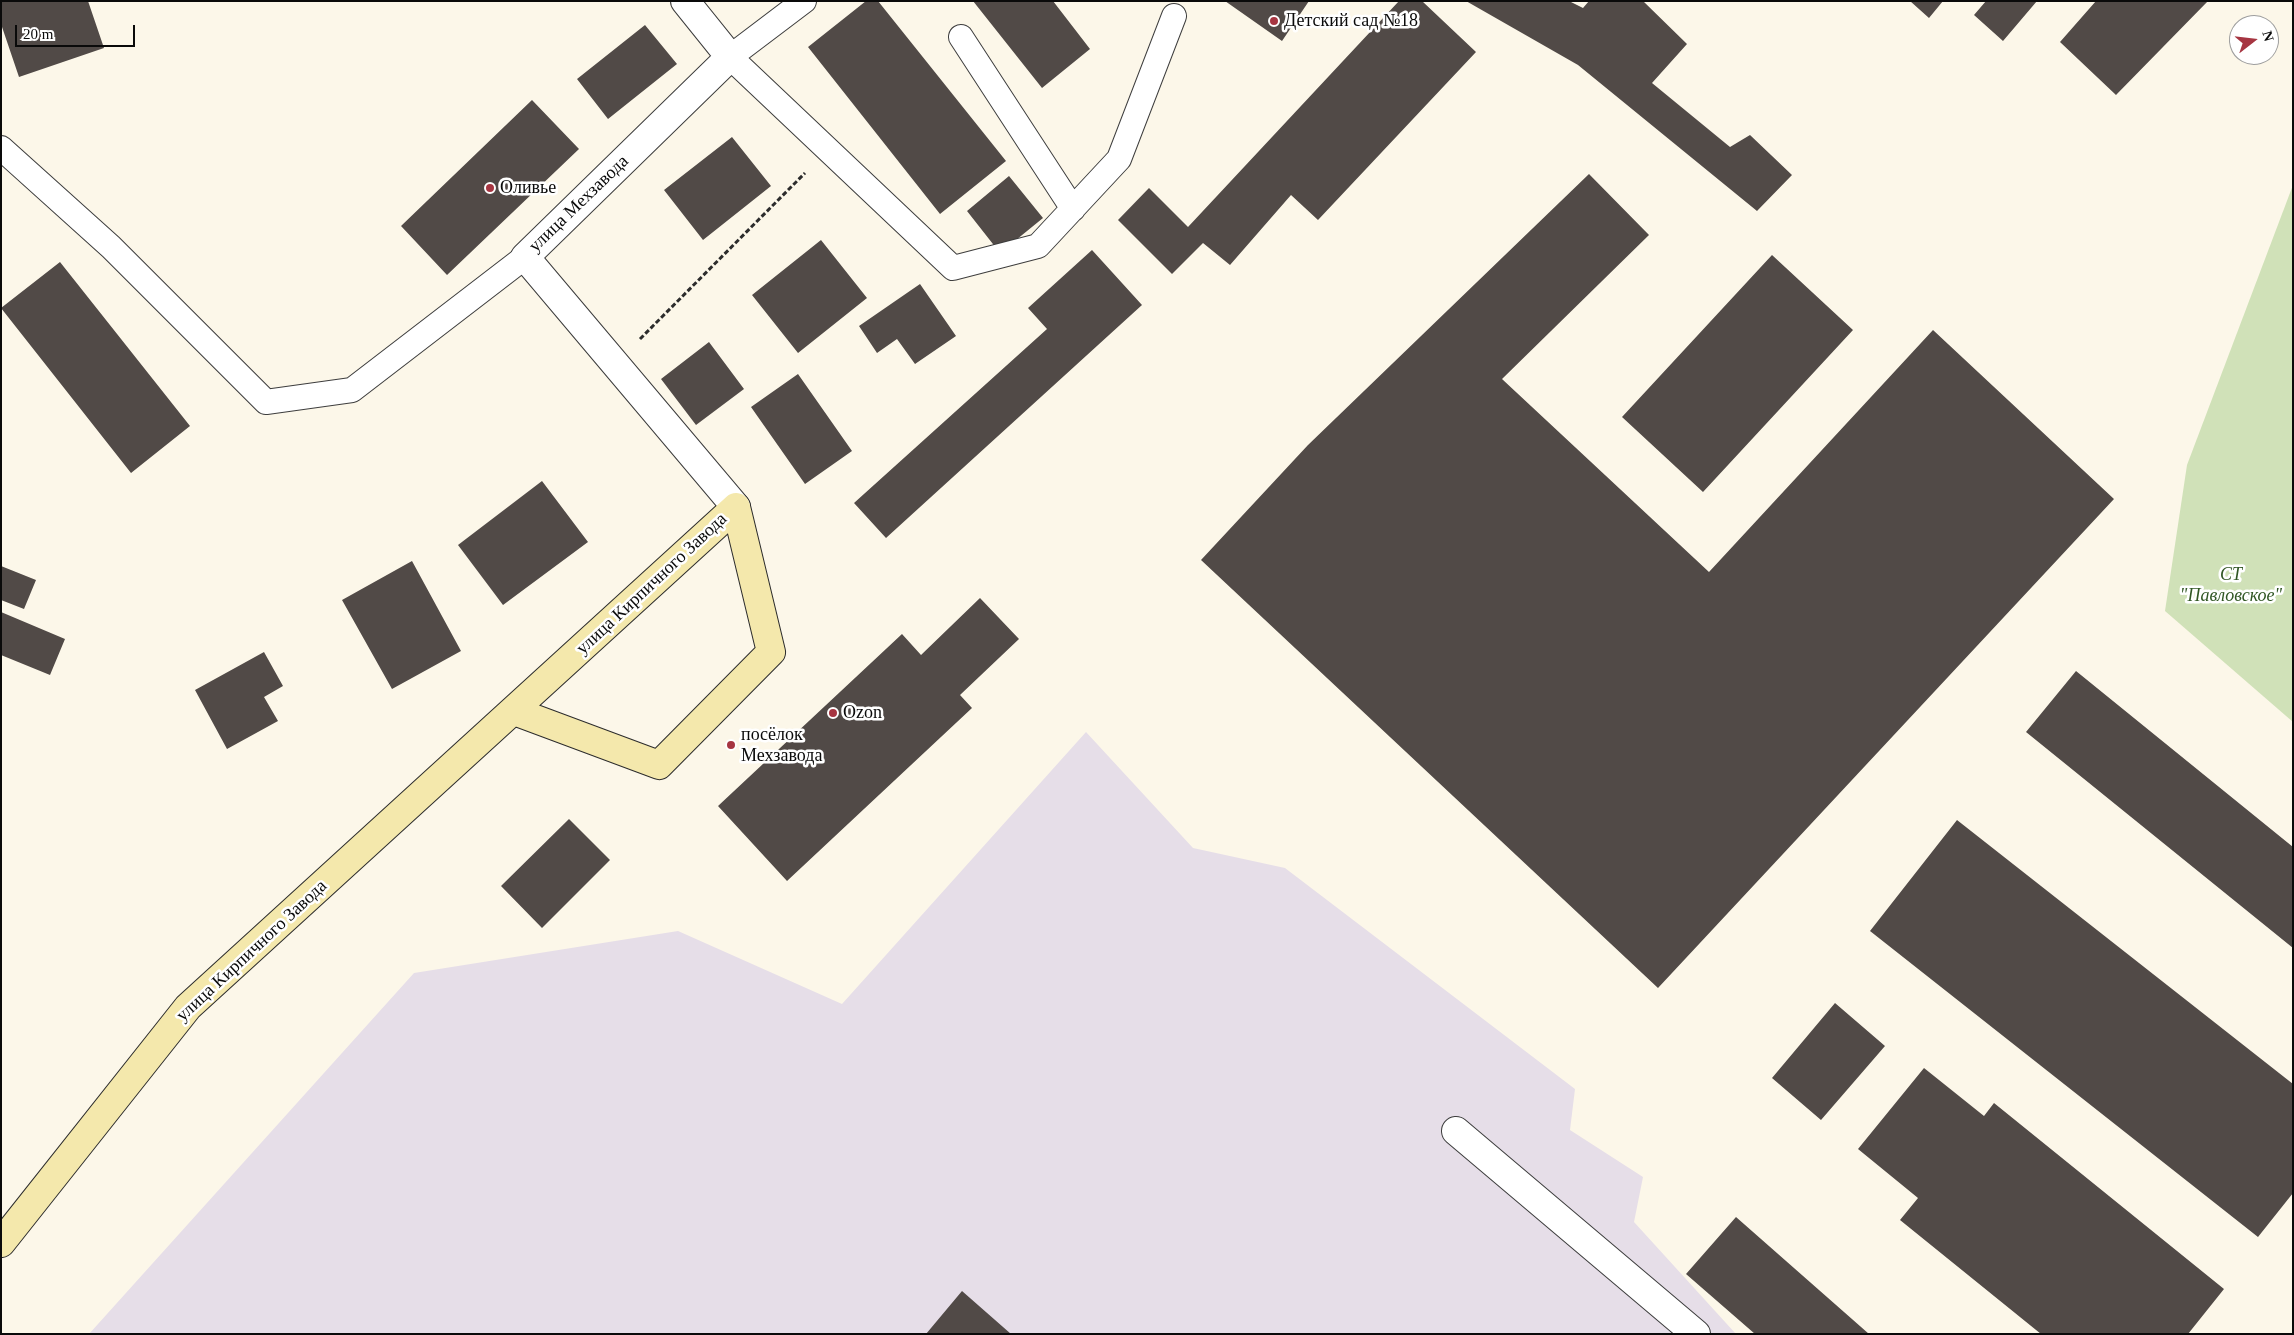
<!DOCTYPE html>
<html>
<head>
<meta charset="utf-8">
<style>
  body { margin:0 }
  #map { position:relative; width:2294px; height:1335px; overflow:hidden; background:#fcf7e9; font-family:"Times New Roman",serif }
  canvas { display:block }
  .frame { position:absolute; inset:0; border:2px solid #0a0a0a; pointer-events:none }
  .north { position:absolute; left:2229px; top:15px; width:50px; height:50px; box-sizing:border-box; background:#fff; border:1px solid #9d9d9d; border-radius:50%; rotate:74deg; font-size:14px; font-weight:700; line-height:20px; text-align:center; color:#0a0a0a }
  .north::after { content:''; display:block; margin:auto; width:18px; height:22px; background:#a63541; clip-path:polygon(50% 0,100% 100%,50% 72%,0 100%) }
  .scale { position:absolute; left:15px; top:25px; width:120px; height:22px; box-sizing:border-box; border:2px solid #0a0a0a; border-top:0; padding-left:6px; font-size:15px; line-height:18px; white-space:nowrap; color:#0a0a0a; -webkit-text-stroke:4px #fff; paint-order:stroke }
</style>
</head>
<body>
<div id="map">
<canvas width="2294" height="1335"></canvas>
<div class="frame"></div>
<div class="north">N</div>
<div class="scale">20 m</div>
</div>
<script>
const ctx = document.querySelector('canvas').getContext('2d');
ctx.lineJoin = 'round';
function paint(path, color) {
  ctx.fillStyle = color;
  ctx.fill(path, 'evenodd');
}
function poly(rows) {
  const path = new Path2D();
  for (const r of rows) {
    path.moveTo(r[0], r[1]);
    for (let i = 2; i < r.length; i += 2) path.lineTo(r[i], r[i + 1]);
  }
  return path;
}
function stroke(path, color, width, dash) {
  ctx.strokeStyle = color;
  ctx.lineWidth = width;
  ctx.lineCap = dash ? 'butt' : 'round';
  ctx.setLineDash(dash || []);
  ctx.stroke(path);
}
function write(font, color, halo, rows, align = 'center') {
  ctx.font = font + ' "Times New Roman",serif';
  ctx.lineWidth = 5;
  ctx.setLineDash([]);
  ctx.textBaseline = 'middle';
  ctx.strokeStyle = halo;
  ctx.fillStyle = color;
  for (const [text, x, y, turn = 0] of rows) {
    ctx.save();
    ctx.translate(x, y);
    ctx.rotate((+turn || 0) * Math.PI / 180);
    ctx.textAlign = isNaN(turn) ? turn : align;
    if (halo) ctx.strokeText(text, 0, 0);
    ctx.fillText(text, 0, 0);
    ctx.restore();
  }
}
const industrial = poly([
  [1086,732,1193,848,1285,868,1575,1089,1570,1130,1643,1177,1634,1222,1736,1334,89,1334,414,973,678,931,842,1004]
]);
const green = poly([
  [2293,185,2293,722,2165,611,2187,465]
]);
const building = poly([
  [1,1,88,1,104,48,19,77,1,24],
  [866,1,878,1,1006,161,940,214,808,47],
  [973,1,1053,1,1090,49,1042,88],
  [1225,1,1309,1,1282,41],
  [1399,1,1422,1,1476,52,1318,220,1291,195,1230,265,1203,243,1172,274,1118,220,1149,188,1188,227],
  [1466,1,1569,1,1583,8,1589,1,1643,1,1687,44,1652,83,1730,147,1750,135,1792,175,1757,211,1578,65],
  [1910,1,1943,1,1929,18],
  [1986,1,2037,1,2003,41,1974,15],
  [2096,1,2208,1,2116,95,2060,42],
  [645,25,677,64,608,119,577,79],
  [532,100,579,149,447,275,401,226],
  [732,137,771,186,703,240,664,190],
  [1589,174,1649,235,1502,379,1709,572,1933,330,2114,499,1658,988,1201,560,1308,445],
  [1009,176,1043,218,1000,253,967,211],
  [821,240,867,298,798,353,752,295],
  [1092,250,1142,305,886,538,854,503,1047,329,1028,308],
  [1772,255,1853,330,1703,492,1622,417],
  [60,262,190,426,131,473,1,308],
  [920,284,956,336,915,364,897,339,877,353,859,326],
  [709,342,744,389,696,425,661,379],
  [798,374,852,451,805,484,751,407],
  [542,481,588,542,503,605,458,545],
  [412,561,461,651,392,689,342,600],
  [1,566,36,580,24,609,1,600],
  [980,598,1019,639,960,695,972,708,787,881,718,806,902,634,921,655],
  [1,612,65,639,50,675,1,655],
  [264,652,283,686,264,697,278,721,227,749,195,690],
  [2076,671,2293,847,2293,948,2026,732],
  [569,819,610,860,542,928,501,886],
  [1957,820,2293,1084,2293,1193,2258,1237,1870,931],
  [1835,1003,1885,1046,1821,1120,1772,1078],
  [1924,1068,1984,1116,1994,1103,2224,1289,2188,1334,2041,1334,1900,1220,1918,1198,1858,1149],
  [1736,1217,1869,1334,1755,1334,1686,1274],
  [962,1291,1011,1334,926,1334]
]);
const path = poly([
  [640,339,805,173]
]);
const lane = poly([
  [804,1,730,57,953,268,1038,246,1119,159,1174,16],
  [961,37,1073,209],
  [1,148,111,247,266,402,352,390,525,257]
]);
const street = poly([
  [685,1,730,57,525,257,736,507],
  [1456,1131,1696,1334]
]);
const secondary = poly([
  [1,1243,188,1007,736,507,771,652,659,765,514,711]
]);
const markers = [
  [1274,21,5,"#a63541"],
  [490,188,5,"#a63541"],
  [833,713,5,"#a63541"],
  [731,745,5,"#a63541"]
];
const poiNames = [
  ["Детский сад №18",1284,21],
  ["Оливье",500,188],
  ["Ozon",843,713],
  ["посёлок",741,735],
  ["Мехзавода",741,756]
];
const streetNames = [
  ["улица Мехзавода",579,204,-44],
  ["улица Кирпичного Завода",652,584,-43],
  ["улица Кирпичного Завода",252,951,-43]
];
const parkNames = [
  ["СТ",2231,575],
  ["\"Павловское\"",2231,596]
];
paint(industrial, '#e6dee8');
paint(green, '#d0e1b8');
paint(building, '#514a47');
stroke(lane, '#3d3d3d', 26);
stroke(street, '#3d3d3d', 30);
stroke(secondary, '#2c2c2c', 30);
stroke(path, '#2c2c2c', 3, [5, 2.5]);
stroke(lane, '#fff', 24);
stroke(street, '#fff', 28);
stroke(secondary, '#f4e8ac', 28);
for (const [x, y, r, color] of markers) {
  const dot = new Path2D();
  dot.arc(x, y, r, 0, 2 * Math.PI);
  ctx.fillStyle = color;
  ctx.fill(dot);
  stroke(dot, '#fff', 2);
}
write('18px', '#0a0a0a', '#fff', poiNames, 'left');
write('18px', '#0a0a0a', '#fff', streetNames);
write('italic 18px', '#315724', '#fff', parkNames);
</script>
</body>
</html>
